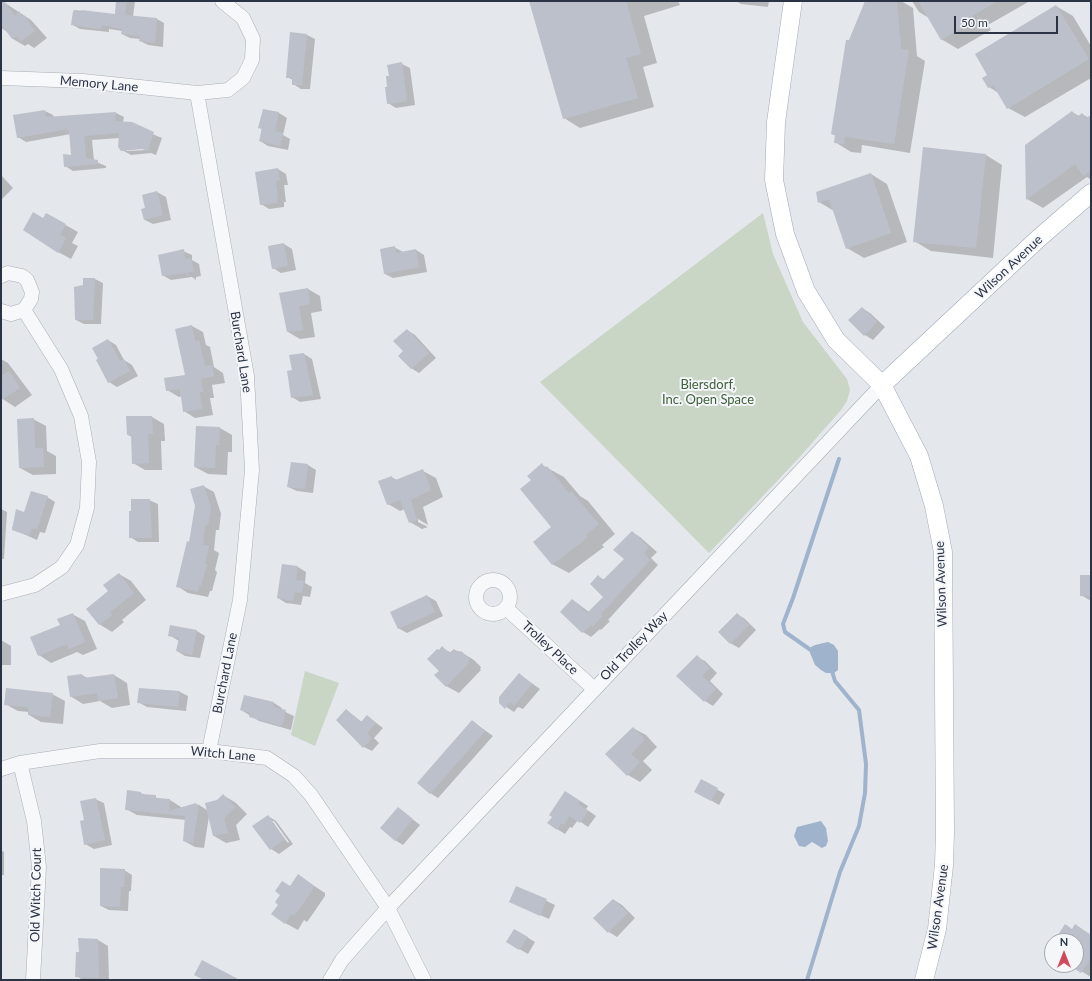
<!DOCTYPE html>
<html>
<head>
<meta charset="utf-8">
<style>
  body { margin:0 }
  #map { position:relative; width:1092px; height:981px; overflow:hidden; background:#e4e7ec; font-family:Lato,sans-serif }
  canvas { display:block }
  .frame { position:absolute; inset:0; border:2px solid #2b3445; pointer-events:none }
  .north { position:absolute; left:1044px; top:933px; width:40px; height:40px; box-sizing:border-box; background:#f4f6f9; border:1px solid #a4a8b1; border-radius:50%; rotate:0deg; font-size:11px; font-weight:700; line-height:16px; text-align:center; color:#2b3445 }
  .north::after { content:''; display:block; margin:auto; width:14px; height:18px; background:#d1495b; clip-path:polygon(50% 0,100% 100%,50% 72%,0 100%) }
  .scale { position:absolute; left:954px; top:16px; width:104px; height:18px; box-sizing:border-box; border:2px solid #2b3445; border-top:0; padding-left:5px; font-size:12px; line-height:14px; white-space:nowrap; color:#2b3445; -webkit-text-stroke:3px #f4f6f9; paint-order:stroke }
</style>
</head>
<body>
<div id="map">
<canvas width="1092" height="981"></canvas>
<div class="frame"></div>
<div class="north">N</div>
<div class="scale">50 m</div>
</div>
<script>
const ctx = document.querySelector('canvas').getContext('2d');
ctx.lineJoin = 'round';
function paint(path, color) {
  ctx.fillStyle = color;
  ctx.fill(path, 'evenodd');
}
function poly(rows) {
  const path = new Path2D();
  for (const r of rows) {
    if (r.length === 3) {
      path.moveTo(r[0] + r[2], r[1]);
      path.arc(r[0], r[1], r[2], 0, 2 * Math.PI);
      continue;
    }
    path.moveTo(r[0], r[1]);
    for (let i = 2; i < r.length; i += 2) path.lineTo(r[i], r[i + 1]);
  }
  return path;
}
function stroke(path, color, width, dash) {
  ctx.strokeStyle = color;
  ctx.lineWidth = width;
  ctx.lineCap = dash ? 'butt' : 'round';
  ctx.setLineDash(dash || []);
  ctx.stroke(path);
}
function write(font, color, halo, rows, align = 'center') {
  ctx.font = font + ' Lato,sans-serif';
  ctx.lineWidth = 4;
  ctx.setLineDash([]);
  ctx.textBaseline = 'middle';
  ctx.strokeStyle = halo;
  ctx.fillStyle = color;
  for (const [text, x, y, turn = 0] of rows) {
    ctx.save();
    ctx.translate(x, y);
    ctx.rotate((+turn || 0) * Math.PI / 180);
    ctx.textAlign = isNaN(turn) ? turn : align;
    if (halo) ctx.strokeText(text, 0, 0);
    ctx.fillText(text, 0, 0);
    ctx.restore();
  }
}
const green = poly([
  [763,213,773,254,803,322,847,379,850,390,847,401,841,410,797,460,709,553,540,382],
  [305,671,339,683,315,746,291,735]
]);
const water = poly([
  [828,642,834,645,838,651,838,670,834,673,826,673,821,670,815,665,810,653,811,647,815,645],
  [821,821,826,828,828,841,826,846,822,848,812,842,805,847,799,846,794,836,797,827]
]);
const shadow = poly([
  [2,1,31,20,47,38,34,48,28,44,25,46,13,39,8,32,1,28],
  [117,1,135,1,133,17,157,19,164,23,163,47,148,45,140,41,140,39,130,38,122,34,122,31,109,29,109,32,80,29,73,25,74,10,115,15],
  [530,1,678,1,680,5,644,16,657,63,643,67,654,107,580,128,564,118],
  [736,1,769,1,768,7,741,4],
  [866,1,901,1,913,8,917,56,925,61,910,153,862,145,861,153,851,152,835,142,836,136,832,134,849,41],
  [912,1,1030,1,988,25,991,30,958,49,941,39,929,18,919,12],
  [1056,6,1073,16,1091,46,1091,78,1025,117,1008,108,1000,94,989,87,988,75],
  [291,33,307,35,315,39,310,89,301,89,293,84,293,80,287,77],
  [402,64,410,68,415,105,396,108,388,103,390,77],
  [264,110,279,113,287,118,283,135,290,139,288,150,268,146,260,141],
  [45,111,53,115,54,118,116,113,124,117,123,122,162,138,156,155,151,153,131,155,122,150,119,138,92,140,94,161,106,166,106,168,73,171,65,166,72,157,71,134,26,142,18,137],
  [146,148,147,150,126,151,126,149],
  [1072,112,1079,116,1082,114,1089,118,1091,117,1091,180,1087,177,1043,208,1027,199],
  [986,155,1002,165,993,258,931,251,914,241],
  [278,169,286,174,288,185,284,185,286,202,284,202,284,207,269,209,261,204,256,173],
  [871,174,887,184,907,242,864,258,847,248,834,211,819,202],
  [1,175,13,188,1,200],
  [157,192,166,197,171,220,153,224,145,220,147,208,143,196],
  [46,214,78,232,72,243,78,246,71,259,58,252,44,219],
  [284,244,292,249,296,270,281,273,273,268],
  [394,247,403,252,416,250,424,255,427,272,393,278,385,274],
  [183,251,192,255,192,260,199,264,201,276,196,277,196,280,192,277,171,280,162,275],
  [95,279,103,283,101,324,84,324,76,320,84,286],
  [308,289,320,296,322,311,311,313,315,337,300,339,288,332,280,294],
  [862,308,870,313,885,327,873,340,865,335],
  [192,326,203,332,206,345,210,347,214,367,223,373,225,383,212,385,214,398,210,398,213,415,195,418,184,411,182,396,179,397,167,390,186,376],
  [407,330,415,335,436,358,419,373,411,368,404,352],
  [108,340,116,345,124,360,132,365,138,376,117,387,109,382,97,360],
  [304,354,312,359,321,399,300,402,292,397,293,371],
  [1,359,8,363,32,395,15,407,1,398],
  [152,417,164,424,165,441,161,441,162,470,145,470,133,463,132,437,128,435],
  [33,419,46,426,47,451,56,456,56,474,33,475,20,468],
  [220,428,232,435,232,452,228,452,227,475,208,474,195,467],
  [308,465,316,470,313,493,297,491,288,487],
  [542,465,564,477,580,496,588,501,615,534,602,545,604,547,569,573,552,564,552,527,532,480],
  [423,471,436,478,443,497,423,507,428,525,418,519,418,522,428,527,422,529,410,522,405,509,400,511,388,504,391,477,397,480],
  [203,486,214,492,221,514,219,530,216,530,214,550,219,553,215,570,217,572,212,591,210,591,208,597,188,593,177,586,190,543],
  [47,497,55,502,45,533,40,532,37,540,12,529,17,511,25,513],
  [149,500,158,504,159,542,138,542,130,537],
  [1,509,7,512,4,559,1,559],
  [632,532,640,537,657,552,651,558,658,565,608,620,610,621,601,630,600,629,591,637,583,632,561,612,573,600,589,612,605,597,599,577,605,580,625,559],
  [283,565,298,567,306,572,305,583,312,587,310,597,303,596,301,605,286,603,278,598],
  [119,574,131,581,146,600,122,620,124,622,112,632,99,624,110,591],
  [1091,575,1091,601,1081,595,1081,576],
  [427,596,436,601,443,616,407,633,398,628],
  [72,614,85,621,97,649,83,655,77,652,51,663,39,655],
  [737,614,745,619,756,630,739,648,730,643],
  [197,631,205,636,200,658,185,656,177,651,179,641,169,635],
  [1,640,11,646,11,665,1,665],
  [443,648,451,653,454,650,461,652,474,660,481,667,480,669,481,670,459,693,446,686,440,671,439,651],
  [697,657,705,661,717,673,710,681,723,694,713,706,705,701,678,676],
  [519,674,540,689,523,709,518,707,514,712,500,703],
  [82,675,87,678,114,675,127,683,130,705,112,708,100,701,83,704,70,696],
  [140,689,180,692,188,696,186,711,147,707,138,702],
  [52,694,65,701,63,724,41,722,29,715,29,712,18,711,5,704],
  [255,698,274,703,282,708,281,710,294,716,291,730,259,721,241,710],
  [346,710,362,722,367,716,383,728,374,738,379,743,372,751,364,747],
  [472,721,493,736,438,798,430,793],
  [633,728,646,735,657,747,643,761,652,770,640,782,628,775],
  [701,780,725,794,719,805,695,791],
  [128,792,141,793,146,796,170,800,181,807,181,809,199,805,207,810,223,795,236,803,247,814,236,825,240,840,226,843,214,836,209,816,204,848,195,847,184,841,186,820,137,815,126,809],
  [566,792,588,806,586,809,596,816,588,827,578,820,572,828,570,827,565,834,557,829,553,816],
  [95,799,104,803,112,845,94,849,85,844,85,821],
  [398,808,420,825,403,845,395,840],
  [268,816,276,821,293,844,279,854,271,849],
  [271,821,274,821,289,842,288,843],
  [1,850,4,852,4,875,1,875],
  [101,869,124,870,132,875,131,891,129,891,128,911,109,910,101,906],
  [299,876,325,893,325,896,312,915,307,922,304,920,298,930,285,923,279,905],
  [517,887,555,905,549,919,511,902],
  [614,900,622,905,635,918,617,937,609,932],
  [1075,926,1091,935,1091,977,1074,967,1076,965,1076,941,1067,941,1066,939],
  [515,930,535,942,528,954,507,942],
  [98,940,108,946,109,980,83,980,76,976]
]);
const stream = poly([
  [815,653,785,632,783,624,793,598,839,459],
  [807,980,840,872,859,826,865,793,866,764,859,710,835,681,831,668]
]);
const building = poly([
  [1,1,4,1,15,16,19,11,22,16,24,15,35,31,21,41,17,36,12,39,1,24],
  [116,1,127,1,125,15,157,18,155,43,139,41,140,36,121,34,122,29,102,25,101,29,71,25,73,11,81,12,81,10,115,14],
  [529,1,626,1,641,54,626,58,638,98,563,119],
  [865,1,897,1,901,49,909,50,894,144,845,137,844,144,834,143,835,135,831,134,846,40,849,40],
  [918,1,997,1,972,16,975,20,941,40],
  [1056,5,1089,59,1007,109,993,85,988,88,982,78,987,75,975,54],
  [290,32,307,34,302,85,292,85,292,78,286,78],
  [402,62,407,101,387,104,385,87,387,87,386,76,389,76,387,65],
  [263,109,279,112,275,131,283,133,280,146,259,141,262,129,258,128],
  [45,110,46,117,116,112,115,121,132,122,154,132,148,151,142,149,121,151,118,147,119,133,84,136,86,158,98,160,98,164,64,167,63,154,71,155,69,131,67,131,67,129,17,138,13,115],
  [1072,111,1077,117,1082,113,1086,118,1091,115,1091,170,1083,176,1075,164,1026,200,1025,145],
  [923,147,986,154,976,248,913,242],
  [278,168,280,180,276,181,278,198,277,198,277,203,260,205,255,172],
  [871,173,891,233,846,249,829,199,818,203,816,192],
  [157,191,163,215,144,220,141,209,145,208,142,195],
  [33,212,43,218,46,213,66,224,60,235,66,238,58,253,23,230],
  [284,243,288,266,272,269,268,246],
  [395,246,396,253,416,249,419,267,384,274,380,249],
  [184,249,185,259,191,258,194,271,188,272,189,277,186,273,162,276,158,255],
  [83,278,95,278,93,320,75,320,74,287,83,285],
  [308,288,310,304,299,306,303,330,287,332,279,293],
  [862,307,877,322,864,336,848,320],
  [192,325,195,341,199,340,205,366,212,365,214,376,201,379,203,392,200,392,202,409,183,412,180,389,166,391,164,378,185,375,175,329],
  [407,329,429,353,411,369,398,356,403,351,393,341],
  [108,339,120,361,124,359,130,371,108,383,96,360,98,359,92,348],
  [304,353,313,395,291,398,287,371,292,370,289,355],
  [9,371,20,388,1,400,1,376],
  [126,416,152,416,153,434,148,434,149,463,132,464,131,435,127,435],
  [34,418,35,448,43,448,44,467,19,468,17,419],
  [196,426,220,427,219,445,216,445,215,468,194,467],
  [291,462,308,464,305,489,287,487],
  [542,463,545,468,547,466,569,493,571,491,599,524,586,535,588,537,552,565,533,542,551,527,520,489,531,480,527,476],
  [423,469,431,490,411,500,417,520,409,523,400,500,387,505,378,481,392,476,393,481],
  [204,485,211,508,208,525,205,524,203,545,209,546,205,564,207,564,201,586,199,585,198,592,176,587,187,541,189,542,195,506,190,489],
  [31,491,48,496,37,529,32,528,29,536,12,530,16,509,24,512],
  [131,499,150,499,152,538,129,538,129,511,131,511],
  [632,531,649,547,644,553,650,560,601,614,602,616,593,627,591,625,582,633,560,612,572,599,587,613,603,597,590,584,598,575,603,580,624,559,613,550],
  [282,564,298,566,296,580,304,581,302,593,295,592,293,601,277,598],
  [119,573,134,593,110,612,112,615,99,625,86,609,108,591,103,585],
  [1080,575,1091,575,1091,596,1080,596],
  [427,595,435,612,398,629,390,612],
  [73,613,85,642,69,649,67,644,38,656,30,637,60,625,57,619],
  [737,613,749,625,730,644,718,632],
  [170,625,197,630,192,655,176,651,179,638,168,636],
  [442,646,449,653,454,649,459,653,461,651,470,659,468,661,470,662,446,687,434,675,439,671,427,659,437,649,439,650],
  [697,655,710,668,702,676,716,689,704,702,676,676],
  [519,673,532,684,514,706,510,702,505,709,499,703,499,697],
  [82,674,83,678,114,674,118,698,98,701,97,693,70,697,67,676],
  [6,688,53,693,50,717,28,715,28,707,4,705],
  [139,688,180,691,178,707,137,703],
  [244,695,274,702,273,707,286,710,282,726,249,717,250,713,240,710],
  [346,709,361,722,367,715,376,723,367,733,372,738,363,748,336,720],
  [472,720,485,731,430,794,417,783],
  [633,727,645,739,631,754,640,762,627,776,605,754],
  [701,779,718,788,711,801,694,792],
  [127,790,141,792,141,794,156,795,156,798,170,799,169,811,196,803,197,805,199,804,193,843,183,841,185,816,125,810],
  [565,791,580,801,578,804,588,811,580,823,569,816,564,825,561,823,557,830,547,823,552,817,549,815],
  [223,794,235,807,224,818,228,833,213,836,205,803,217,800],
  [96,798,105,840,84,845,80,821,84,820,80,801],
  [398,807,413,819,395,841,380,828],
  [268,815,285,839,270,850,252,826],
  [100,868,125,869,124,887,121,887,120,907,100,906],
  [298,874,313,885,313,889,300,908,294,915,291,914,285,924,271,914,278,905,275,902,280,895,275,891,282,881,290,886],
  [516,886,547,899,540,916,509,902],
  [613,899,628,913,608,933,593,918],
  [1065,924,1072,929,1075,924,1091,935,1089,941,1091,958,1081,973,1072,967,1076,965,1076,941,1068,941,1058,935],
  [514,929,528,937,519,950,506,942],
  [78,938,98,939,99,978,75,977,76,952,79,952],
  [202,960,240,980,204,980,194,975]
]);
const minor = poly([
  [1,78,83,81,197,93,228,90,243,78,252,60,253,39,243,18,222,1],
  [197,93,247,376,252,470,240,600,209,751],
  [1,276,8,273,22,276,27,280,32,292,31,299,24,310,11,314,1,311],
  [493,597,17],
  [1,594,35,585,62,567,77,545,87,508,89,462,81,416,61,369,24,310],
  [506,608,593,688],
  [20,763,34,821,39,867,33,980],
  [1,769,20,763,100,751,209,751,267,758,294,776,311,795,388,908,424,980],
  [330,980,342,960,388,908,882,385]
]);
const major = poly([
  [793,1,776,122,774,180,785,234,806,291,836,340,882,385,919,456,934,506,943,552,945,832,944,865,937,929,924,980],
  [882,385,1039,238,1091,193]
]);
const streetNames = [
  ["Memory Lane",99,84,5],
  ["Wilson Avenue",1009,267,-43],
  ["Burchard Lane",241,352,81],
  ["Wilson Avenue",941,584,-92],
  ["Old Trolley Way",634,646,-46],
  ["Trolley Place",550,648,43],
  ["Burchard Lane",225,673,-79],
  ["Witch Lane",223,754,5],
  ["Old Witch Court",36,895,-89],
  ["Wilson Avenue",938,907,-82]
];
const parkNames = [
  ["Biersdorf,",708,385],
  ["Inc. Open Space",708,400]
];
paint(green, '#c9d6c5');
paint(water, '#9fb4cc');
paint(shadow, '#0003');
stroke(stream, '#9fb4cc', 4);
paint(building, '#bbc0ca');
stroke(minor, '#a9aeb7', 15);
stroke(major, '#a3abb8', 19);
stroke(minor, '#f7f8fa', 14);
stroke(major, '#fff', 18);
write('13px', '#2b3445', '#f4f6f9', streetNames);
write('13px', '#3f6138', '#f4f6f9', parkNames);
</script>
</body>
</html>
